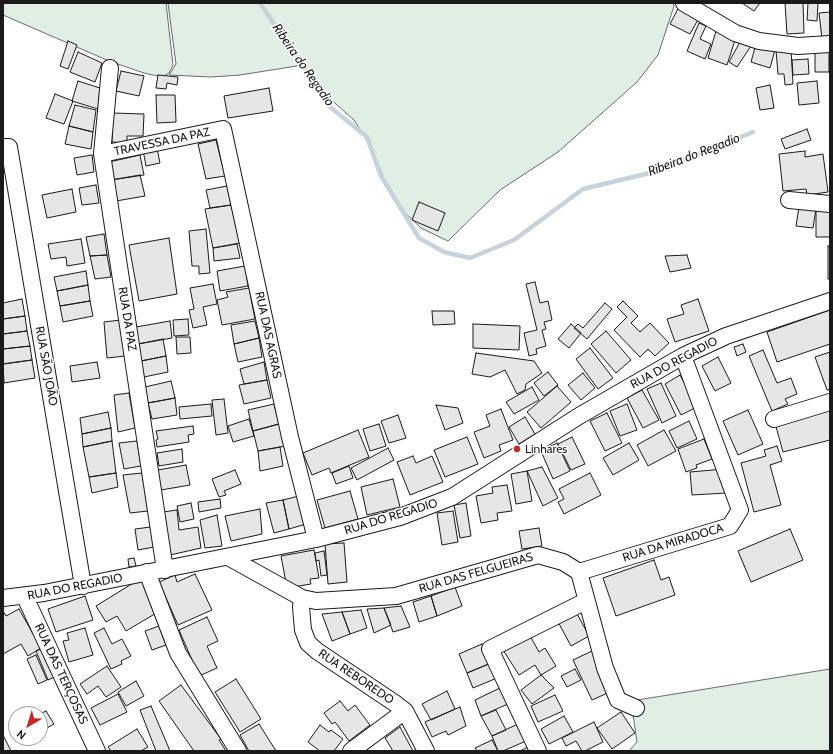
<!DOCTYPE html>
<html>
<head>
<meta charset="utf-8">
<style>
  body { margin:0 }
  #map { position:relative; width:833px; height:754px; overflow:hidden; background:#fff; font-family:Cabin,sans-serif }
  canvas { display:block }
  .frame { position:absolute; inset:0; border:4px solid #1a1a1a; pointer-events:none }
  .north { position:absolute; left:8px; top:706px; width:40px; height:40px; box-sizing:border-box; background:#fff; border:1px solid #a3a3a3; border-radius:50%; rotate:218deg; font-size:11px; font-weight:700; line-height:16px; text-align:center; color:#1a1a1a }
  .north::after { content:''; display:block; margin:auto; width:14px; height:18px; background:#c62828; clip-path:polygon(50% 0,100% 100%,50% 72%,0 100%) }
</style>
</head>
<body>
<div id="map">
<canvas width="833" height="754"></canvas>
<div class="frame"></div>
<div class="north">N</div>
</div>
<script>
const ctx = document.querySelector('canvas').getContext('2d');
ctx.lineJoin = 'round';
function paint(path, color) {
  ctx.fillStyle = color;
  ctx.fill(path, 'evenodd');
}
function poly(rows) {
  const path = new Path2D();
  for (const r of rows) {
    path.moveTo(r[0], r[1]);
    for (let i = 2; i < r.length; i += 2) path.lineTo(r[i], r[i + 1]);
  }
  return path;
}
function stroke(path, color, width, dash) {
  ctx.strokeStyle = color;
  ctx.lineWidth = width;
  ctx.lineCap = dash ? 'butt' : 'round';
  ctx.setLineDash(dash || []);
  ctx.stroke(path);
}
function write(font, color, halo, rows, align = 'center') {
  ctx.font = font + ' Cabin,sans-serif';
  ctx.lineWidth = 3;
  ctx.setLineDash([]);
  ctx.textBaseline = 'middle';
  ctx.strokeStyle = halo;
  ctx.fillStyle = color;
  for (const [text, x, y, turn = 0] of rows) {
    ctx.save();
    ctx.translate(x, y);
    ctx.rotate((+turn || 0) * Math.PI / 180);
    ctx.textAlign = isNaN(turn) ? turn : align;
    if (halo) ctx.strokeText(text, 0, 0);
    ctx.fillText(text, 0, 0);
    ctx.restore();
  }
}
const green = poly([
  [3,3,166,3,173,65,169,73,162,77,144,73,109,61,3,15,3,3],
  [168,3,673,3,674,6,658,55,637,82,558,152,500,190,448,241,421,228,400,208,387,186,371,147,354,120,328,97,303,65,240,75,211,77,169,75,176,64,168,3],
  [830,669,830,751,629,751,637,742,631,701,830,669]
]);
const stream = poly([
  [260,3,330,107,367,137,381,176,419,238,444,252,470,258,514,240,583,189,658,171,753,132]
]);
const building = poly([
  [742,3,760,3,754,11,742,3],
  [785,3,803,3,804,33,787,34,785,3],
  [808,3,818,3,817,21,807,20,808,3],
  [680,5,700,16,690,34,670,24,680,5],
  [830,12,830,38,822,39,819,13,830,12],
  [699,23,706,26,700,39,711,44,705,59,687,51,699,23],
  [716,31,736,37,727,65,708,58,716,31],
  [741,40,751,46,737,67,729,62,741,40],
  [68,41,77,45,68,69,60,66,68,41],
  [756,44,775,50,770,68,751,62,756,44],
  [791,49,793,84,785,85,784,74,778,74,776,50,791,49],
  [815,51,829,51,829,72,815,72,815,51],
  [78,52,102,63,95,82,70,72,78,52],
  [808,59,809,74,793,75,792,60,808,59],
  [121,71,144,76,139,96,116,91,121,71],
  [158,75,178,77,177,85,167,83,166,89,156,88,158,75],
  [78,81,100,88,98,109,72,101,78,81],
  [817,81,819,103,799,105,797,83,817,81],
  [770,85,774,108,760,110,756,88,770,85],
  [269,88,273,111,228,118,224,96,269,88],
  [55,94,73,101,64,124,46,118,55,94],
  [156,95,175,95,176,122,157,123,156,95],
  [75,105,96,110,93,132,69,126,75,105],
  [113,113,144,114,143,136,127,136,127,143,112,142,113,113],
  [69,126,93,132,91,149,65,144,69,126],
  [807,129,811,140,785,149,781,139,807,129],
  [216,140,225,176,206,179,198,144,216,140],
  [157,148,160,163,146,166,143,150,157,148],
  [805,151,805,157,823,154,828,192,807,195,806,189,783,191,779,154,805,151],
  [92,155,94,172,77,175,74,158,92,155],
  [140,155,144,175,111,180,109,162,140,155],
  [140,175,145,196,116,201,111,180,140,175],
  [96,185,99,203,82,205,79,188,96,185],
  [227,186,231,205,210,208,206,190,227,186],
  [72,189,76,212,47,218,42,195,72,189],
  [419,202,445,213,438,231,412,220,419,202],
  [231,205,240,243,213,248,205,209,231,205],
  [799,207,816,209,813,228,796,226,799,207],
  [816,210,830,210,830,237,816,237,816,210],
  [206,229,210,273,199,274,199,266,192,266,189,231,206,229],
  [104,234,107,255,90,256,86,237,104,234],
  [169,238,177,294,139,301,129,245,169,238],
  [81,239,85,263,67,266,66,257,51,259,48,244,81,239],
  [237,244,240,258,214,261,213,248,237,244],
  [828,246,830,246,830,279,828,279,828,246],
  [107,255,111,277,95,279,90,256,107,255],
  [687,255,691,268,670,272,665,256,687,255],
  [245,266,248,286,220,291,217,271,245,266],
  [86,271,88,285,57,291,54,277,86,271],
  [535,282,540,303,548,301,552,320,544,322,546,329,542,330,546,346,536,349,537,354,529,356,524,333,537,330,526,284,535,282],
  [213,284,217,304,203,307,207,325,193,328,189,310,194,309,190,288,213,284],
  [88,285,90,301,60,306,57,291,88,285],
  [249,288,255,319,222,325,217,300,228,297,226,292,249,288],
  [22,299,25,316,3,319,3,303,22,299],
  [698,299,709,331,675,342,667,319,684,314,681,305,698,299],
  [90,301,93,316,63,322,60,306,90,301],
  [623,301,638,316,631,323,640,332,650,323,669,343,655,356,648,349,640,357,614,330,627,317,617,307,623,301],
  [605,303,612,309,587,339,574,328,578,324,583,328,605,303],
  [830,310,830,344,777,362,767,332,830,310],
  [432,311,454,311,455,324,433,325,432,311],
  [25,316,27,331,3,334,3,319,25,316],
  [188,319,189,335,174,336,173,320,188,319],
  [121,320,125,356,107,358,104,322,121,320],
  [170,321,172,338,138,344,136,327,170,321],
  [255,321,259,338,234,344,231,325,255,321],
  [473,324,520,326,519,350,473,348,473,324],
  [571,324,581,333,569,348,558,339,571,324],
  [27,331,30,346,3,349,3,334,27,331],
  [606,331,631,360,616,373,591,344,606,331],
  [176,337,190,337,191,353,177,354,176,337],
  [259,338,262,357,238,362,234,344,259,338],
  [163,339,166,356,141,361,138,344,163,339],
  [743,344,746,352,737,356,734,347,743,344],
  [30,346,32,360,3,364,3,349,30,346],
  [590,348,613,378,598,389,576,359,590,348],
  [763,350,777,383,791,378,797,394,785,399,788,404,772,411,749,356,763,350],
  [830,352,830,389,827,390,815,357,830,352],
  [476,353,534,361,542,373,526,384,525,390,517,394,505,370,490,377,472,374,476,353],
  [166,356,168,372,144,377,141,361,166,356],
  [718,357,731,383,715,391,702,366,718,357],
  [32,360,35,378,4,383,3,364,32,360],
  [97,362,100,378,72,382,70,366,97,362],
  [264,362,267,380,244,384,240,369,264,362],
  [548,372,558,385,544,396,534,383,548,372],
  [583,373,595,388,581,400,568,385,583,373],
  [680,375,697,407,681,415,665,384,680,375],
  [267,380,271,398,244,404,239,385,267,380],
  [171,381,175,398,148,403,145,387,171,381],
  [661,383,676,416,662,423,647,389,661,383],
  [557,386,571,402,541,428,527,412,557,386],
  [532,387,539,400,514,414,506,402,532,387],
  [642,390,659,420,643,428,627,398,642,390],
  [129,393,135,428,118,432,114,395,129,393],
  [175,398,177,415,152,419,148,403,175,398],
  [224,399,228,433,216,435,212,400,224,399],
  [211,404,212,416,180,419,179,407,211,404],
  [274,404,279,424,253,431,248,410,274,404],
  [627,404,637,430,620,436,610,411,627,404],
  [436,405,458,408,463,423,445,430,436,405],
  [830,408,830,440,783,452,775,423,830,408],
  [501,409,513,440,499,445,501,451,484,458,474,432,490,426,486,415,501,409],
  [748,410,763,444,738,455,723,421,748,410],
  [108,412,111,428,82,434,80,418,108,412],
  [607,413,622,443,605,451,590,421,607,413],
  [398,415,406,438,389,443,381,421,398,415],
  [525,417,535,434,519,444,509,427,525,417],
  [249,419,254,436,233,442,228,426,249,419],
  [689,421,697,439,677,448,669,431,689,421],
  [279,424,286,446,258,451,253,431,279,424],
  [379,424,386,446,370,451,363,429,379,424],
  [193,426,194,434,188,435,189,442,157,447,156,440,158,439,156,431,193,426],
  [111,428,112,441,83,447,82,434,111,428],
  [358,430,369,457,331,473,329,468,312,475,303,453,358,430],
  [664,430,676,451,648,466,637,445,664,430],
  [467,437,478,464,445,477,434,450,467,437],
  [572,437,585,464,571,470,558,444,572,437],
  [704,439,712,459,696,465,697,468,686,472,678,449,704,439],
  [112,441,116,473,89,477,83,447,112,441],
  [137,441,141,466,124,469,119,443,137,441],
  [557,443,570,471,553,479,541,451,557,443],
  [629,443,639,460,613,475,603,458,629,443],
  [777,446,782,461,770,465,781,505,754,512,741,463,766,456,764,450,777,446],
  [280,447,283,466,260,471,258,451,280,447],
  [388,448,394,460,357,480,351,468,388,448],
  [182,449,183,462,159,466,157,453,182,449],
  [413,456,416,463,432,456,443,482,410,495,397,462,413,456],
  [186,465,190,485,161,490,158,470,186,465],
  [349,466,353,478,336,484,332,473,349,466],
  [542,467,558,498,543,506,527,471,542,467],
  [724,469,726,493,692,495,690,472,724,469],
  [235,470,241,484,224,491,226,495,219,497,212,479,235,470],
  [527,471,532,501,516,504,511,474,527,471],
  [116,473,118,487,92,493,89,477,116,473],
  [142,473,148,511,130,513,123,475,142,473],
  [590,473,601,495,564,514,558,502,564,499,559,489,590,473],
  [393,479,400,507,367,515,361,487,393,479],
  [507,485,512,511,497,513,498,520,481,523,476,496,493,493,492,487,507,485],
  [350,491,358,519,325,528,317,500,350,491],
  [299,496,306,524,289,529,283,500,299,496],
  [220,499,221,508,199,512,198,502,220,499],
  [283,500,289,529,274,533,266,503,283,500],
  [191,503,194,519,180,522,177,506,191,503],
  [466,503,471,536,460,538,454,505,466,503],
  [260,509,262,534,231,541,225,516,260,509],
  [177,510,179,530,198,527,201,548,170,555,163,512,177,510],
  [453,511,458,542,442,545,437,513,453,511],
  [217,515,222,546,205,548,200,520,217,515],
  [151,527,154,547,138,550,135,529,151,527],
  [539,528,542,546,522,549,519,531,539,528],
  [790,529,803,560,751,582,738,551,790,529],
  [344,543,347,582,328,584,325,544,344,543],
  [314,550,319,578,310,579,311,584,287,588,281,556,314,550],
  [324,551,327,575,321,576,319,560,316,561,315,553,324,551],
  [134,558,136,566,129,567,128,559,134,558],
  [654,560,661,580,669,577,675,595,616,616,603,578,654,560],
  [195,574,212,610,178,625,159,582,175,575,177,582,195,574],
  [143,577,158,612,126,631,117,616,106,622,96,606,143,577],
  [455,587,462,606,437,616,431,596,455,587],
  [85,596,93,620,56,632,48,609,85,596],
  [431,596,437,616,419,622,413,602,431,596],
  [401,606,410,627,393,632,384,608,401,606],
  [384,608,391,625,374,633,367,609,384,608],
  [19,609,41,648,28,656,21,644,3,654,3,611,6,616,19,609],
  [361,610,367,628,350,634,342,612,361,610],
  [575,610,589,636,571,646,557,620,575,610],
  [342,612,350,634,332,641,322,614,342,612],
  [207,617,218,641,207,646,217,668,199,676,179,630,207,617],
  [159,626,166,645,152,650,145,631,159,626],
  [85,628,93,655,69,662,63,641,69,640,67,633,85,628],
  [104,628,112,644,122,639,131,656,121,661,122,664,111,669,94,633,104,628],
  [529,634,539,652,545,648,556,666,541,675,535,665,519,675,503,650,529,634],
  [482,644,491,663,467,673,459,654,482,644],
  [46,647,59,675,48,680,36,651,46,647],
  [592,651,612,691,592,700,573,660,592,651],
  [36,655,47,680,38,684,27,659,36,655],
  [491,663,497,678,473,688,467,673,491,663],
  [107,666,121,687,106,697,98,686,87,694,80,684,107,666],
  [575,669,581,680,567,687,561,676,575,669],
  [541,675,554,688,532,704,521,690,541,675],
  [236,679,261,719,240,732,215,692,236,679],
  [136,681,144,696,126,706,118,692,136,681],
  [181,685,221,739,219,740,226,751,194,751,159,701,181,685],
  [502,687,510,703,481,716,475,700,502,687],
  [447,691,455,709,431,720,422,704,447,691],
  [118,694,127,712,100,725,91,708,118,694],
  [555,695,563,711,538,722,531,706,555,695],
  [340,701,348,711,355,705,370,725,349,741,335,722,332,724,324,713,340,701],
  [151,706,170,751,156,751,140,710,151,706],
  [460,707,466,726,448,735,446,731,432,737,425,722,460,707],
  [496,710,506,730,492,736,481,716,496,710],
  [46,711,54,724,40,732,40,714,46,711],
  [621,712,635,733,612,749,597,728,621,712],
  [564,716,573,732,549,744,541,729,564,716],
  [594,722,603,742,585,751,582,751,576,741,566,746,562,738,594,722],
  [259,724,276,751,249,751,240,735,259,724],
  [518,724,526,741,503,751,498,751,492,736,518,724],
  [320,725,329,732,331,730,343,739,334,751,320,751,308,742,320,725],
  [400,727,413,751,393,751,385,738,400,727],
  [137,729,148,747,141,751,111,751,108,747,137,729],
  [3,735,11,751,3,751,3,735],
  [492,740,498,751,477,751,475,748,492,740],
  [530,746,533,751,520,751,530,746]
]);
const minor = poly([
  [684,3,735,33,759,41,798,46,830,44],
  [110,68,102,154,165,570],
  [3,147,9,147,83,586],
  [102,154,223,129,290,437,316,539],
  [789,200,830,204],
  [774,419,830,402],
  [228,557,302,598,316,601,396,596,538,555,563,562,579,572,605,668,618,700,636,708],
  [147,572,178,653,238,751],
  [579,572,730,526,740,510,683,356],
  [25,597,97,751],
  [3,598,44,593,316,539,400,517,452,497,579,416,683,356,726,336,830,301],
  [302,598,301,607,303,630,308,643,317,651,396,704,405,711,426,751],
  [351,751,405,711],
  [538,751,490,649,586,601]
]);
const markers = [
  [517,449,4,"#c62828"]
];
const streetNames = [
  ["TRAVESSA DA PAZ",162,142,-12],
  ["RUA DA PAZ",127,319,81],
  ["RUA DAS AGRAS",268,335,78],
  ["RUA DO REGADIO",674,363,-28],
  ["RUA SÃO JOÃO",46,366,80],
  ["RUA DO REGADIO",391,517,-17],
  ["RUA DA MIRADOCA",673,543,-17],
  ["RUA DAS FELGUEIRAS",476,573,-16],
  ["RUA DO REGADIO",75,587,-11],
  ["RUA DAS TERÇOSAS",61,674,65],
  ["RUA REBOREDO",356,677,34]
];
const poiNames = [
  ["Linhares",525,449]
];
const waterNames = [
  ["Ribeira do Regadio",303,65,55],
  ["Ribeira do Regadio",694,155,-21]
];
paint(green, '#e0efe3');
stroke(green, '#6a6a6a', 1);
stroke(stream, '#c6d2dc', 4.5);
paint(building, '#e6e6e6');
stroke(building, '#1a1a1a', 1);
stroke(minor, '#1a1a1a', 18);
stroke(minor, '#fff', 16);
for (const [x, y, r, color] of markers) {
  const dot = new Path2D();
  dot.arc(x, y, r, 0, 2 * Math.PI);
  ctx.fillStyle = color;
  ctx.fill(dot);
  stroke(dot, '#fff', 1.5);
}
write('12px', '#1a1a1a', '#fff', streetNames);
write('12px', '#1a1a1a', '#fff', poiNames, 'left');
write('italic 13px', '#1a1a1a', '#fff', waterNames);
</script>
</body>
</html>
